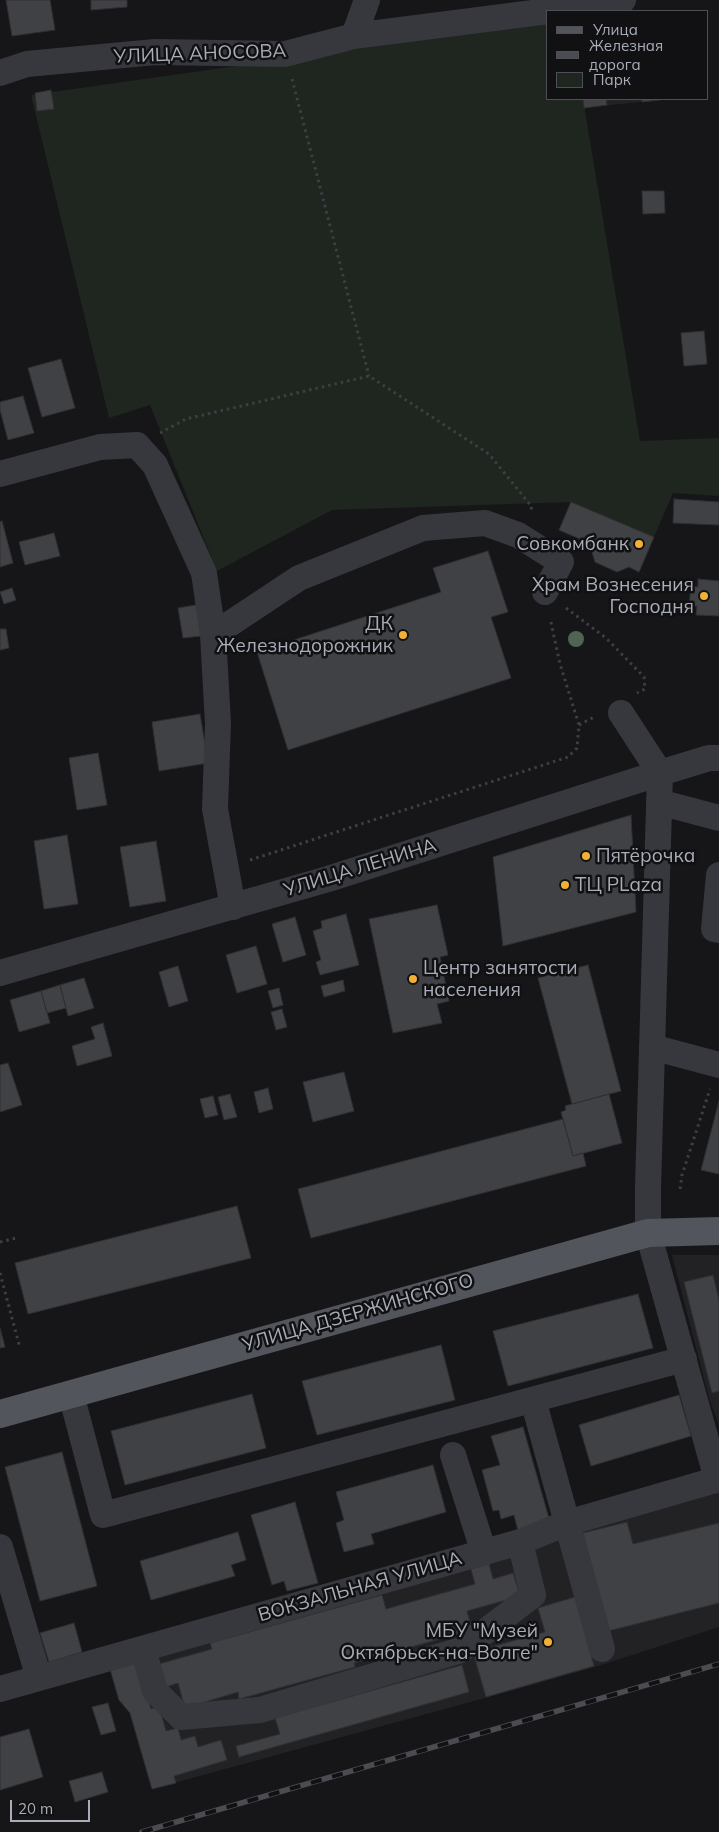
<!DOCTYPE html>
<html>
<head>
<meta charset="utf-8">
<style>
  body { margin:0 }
  #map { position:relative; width:719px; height:1832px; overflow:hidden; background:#161618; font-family:Mulish,sans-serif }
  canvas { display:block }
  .legend { position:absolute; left:546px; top:10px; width:162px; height:90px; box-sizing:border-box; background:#111113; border:1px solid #4d4f55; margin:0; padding:6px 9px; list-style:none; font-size:15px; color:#a8adb8 }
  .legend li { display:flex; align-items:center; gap:10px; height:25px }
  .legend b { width:25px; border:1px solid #4d4f55 }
  .scale { position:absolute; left:10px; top:1800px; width:80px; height:22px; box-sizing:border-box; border:2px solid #a8adb8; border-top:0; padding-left:6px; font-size:15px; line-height:18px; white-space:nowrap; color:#a8adb8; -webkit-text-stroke:4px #111113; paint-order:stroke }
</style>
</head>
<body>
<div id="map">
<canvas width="719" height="1832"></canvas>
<ul class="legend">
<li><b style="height:6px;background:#53555c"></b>Улица</li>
<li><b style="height:6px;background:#4a4c52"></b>Железная дорога</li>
<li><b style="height:14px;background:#1e261f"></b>Парк</li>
</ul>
<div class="scale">20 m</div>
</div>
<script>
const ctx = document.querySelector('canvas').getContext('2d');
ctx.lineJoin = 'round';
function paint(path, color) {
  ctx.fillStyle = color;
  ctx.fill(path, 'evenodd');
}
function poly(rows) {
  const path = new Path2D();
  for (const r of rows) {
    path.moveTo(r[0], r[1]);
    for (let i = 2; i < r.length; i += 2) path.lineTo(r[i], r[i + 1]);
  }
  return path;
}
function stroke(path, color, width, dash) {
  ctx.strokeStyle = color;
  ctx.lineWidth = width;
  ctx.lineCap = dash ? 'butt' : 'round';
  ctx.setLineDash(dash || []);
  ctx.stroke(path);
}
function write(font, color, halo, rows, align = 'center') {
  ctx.font = font + ' Mulish,sans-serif';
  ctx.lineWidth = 5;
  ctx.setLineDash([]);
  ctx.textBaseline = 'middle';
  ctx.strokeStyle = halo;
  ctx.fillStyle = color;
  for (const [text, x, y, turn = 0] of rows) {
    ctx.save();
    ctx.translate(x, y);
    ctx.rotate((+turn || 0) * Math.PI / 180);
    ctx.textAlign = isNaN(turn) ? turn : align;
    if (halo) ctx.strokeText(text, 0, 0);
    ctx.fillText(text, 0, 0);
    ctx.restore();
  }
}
const built = poly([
  [583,99,667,99,584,108],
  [672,1255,719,1255,719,1425,709,1398],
  [719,1488,719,1627,598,1666,485,1698,152,1789,130,1713,119,1700,110,1669]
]);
const green = poly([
  [548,22,548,99,583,99,640,441,719,438,719,496,673,493,654,537,571,502,332,510,217,571,150,405,109,418,31,95]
]);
const building = poly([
  [6,0,50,0,55,30,12,36,6,0],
  [91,0,127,0,127,7,91,10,91,0],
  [51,90,54,109,37,111,35,93,51,90],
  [583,99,606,99,607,105,584,108,583,99],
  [642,99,667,99,642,102,642,99],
  [642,191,664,191,665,213,643,214,642,191],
  [704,331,707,364,684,366,681,333,704,331],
  [61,359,75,408,42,417,28,368,61,359],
  [23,396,34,433,8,440,0,410,0,402,23,396],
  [674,499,719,502,719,525,673,523,674,499],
  [571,502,654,537,639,572,629,567,617,572,595,562,592,552,577,546,580,539,559,530,571,502],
  [2,521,13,563,0,567,0,522,2,521],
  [54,533,60,556,25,565,19,542,54,533],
  [488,551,508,612,491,617,511,678,288,750,257,652,441,592,433,568,488,551],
  [698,579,719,581,719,616,696,615,697,606,689,606,691,586,698,587,698,579],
  [12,588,16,600,4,604,0,592,12,588],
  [196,605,201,636,183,638,178,608,196,605],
  [0,629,6,629,9,648,0,650,0,629],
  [200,714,208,763,159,771,152,722,200,714],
  [98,753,107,805,77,810,69,758,98,753],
  [631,815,636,912,503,946,493,857,631,815],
  [67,835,78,904,44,909,34,841,67,835],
  [156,841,166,901,130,907,120,847,156,841],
  [437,905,448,955,440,957,449,1001,437,1004,442,1023,393,1033,369,919,437,905],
  [346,914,359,965,320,975,316,962,321,960,313,931,322,928,321,921,346,914],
  [295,917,306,955,283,962,272,924,295,917],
  [256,946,267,984,237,993,226,955,256,946],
  [588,965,621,1091,572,1104,538,978,588,965],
  [178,966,188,1001,169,1007,159,972,178,966],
  [84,978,94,1008,68,1016,60,985,84,978],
  [343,980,345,991,324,997,321,986,343,980],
  [60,985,66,1008,47,1013,41,991,60,985],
  [279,988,283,1005,273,1008,268,991,279,988],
  [41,991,50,1023,19,1032,10,1000,41,991],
  [282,1009,287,1027,276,1030,271,1012,282,1009],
  [103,1023,112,1056,77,1066,72,1046,95,1039,91,1027,103,1023],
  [8,1063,22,1105,0,1112,0,1065,8,1063],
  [344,1072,354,1111,313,1122,303,1082,344,1072],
  [268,1088,273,1109,259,1113,254,1092,268,1088],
  [230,1094,237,1117,224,1120,218,1097,230,1094],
  [609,1094,622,1143,573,1156,561,1112,566,1110,565,1106,609,1094],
  [213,1096,218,1115,205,1118,200,1099,213,1096],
  [719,1101,719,1174,701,1170,719,1101],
  [563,1119,573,1156,583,1153,586,1166,311,1238,298,1189,563,1119],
  [237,1206,251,1258,28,1314,15,1263,237,1206],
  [713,1275,719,1300,719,1391,712,1393,684,1282,713,1275],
  [638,1294,653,1348,508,1386,493,1331,638,1294],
  [0,1328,5,1347,0,1348,0,1328],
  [441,1345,455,1400,317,1435,302,1381,441,1345],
  [252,1394,266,1448,125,1485,111,1431,252,1394],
  [679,1395,691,1436,591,1466,579,1425,679,1395],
  [523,1427,550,1522,518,1531,514,1515,501,1519,499,1510,493,1511,482,1470,500,1465,491,1436,523,1427],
  [62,1452,97,1586,40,1601,5,1467,62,1452],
  [433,1465,446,1512,371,1534,374,1544,344,1552,336,1523,344,1520,336,1492,433,1465],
  [295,1502,318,1583,287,1591,284,1581,272,1585,251,1515,295,1502],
  [627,1522,633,1544,719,1523,719,1603,608,1631,583,1533,627,1522],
  [238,1532,246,1560,231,1565,235,1576,151,1600,140,1561,238,1532],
  [489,1564,493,1579,513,1573,520,1596,467,1611,472,1630,354,1663,355,1667,239,1699,238,1692,185,1708,178,1683,166,1687,159,1664,212,1649,210,1643,382,1595,386,1609,475,1584,471,1569,489,1564],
  [575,1597,594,1666,486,1697,473,1652,545,1632,538,1608,575,1597],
  [74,1623,82,1652,49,1662,40,1633,74,1623],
  [137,1661,151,1709,159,1706,166,1731,178,1728,181,1740,195,1736,198,1747,221,1740,227,1760,174,1776,176,1783,152,1789,130,1713,119,1700,110,1669,137,1661],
  [462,1665,469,1692,239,1757,236,1746,280,1734,275,1718,462,1665],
  [108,1703,116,1731,101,1735,92,1707,108,1703],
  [29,1729,43,1777,0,1790,0,1737,29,1729],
  [102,1772,108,1792,75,1802,69,1781,102,1772]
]);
const path = poly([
  [292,79,369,376],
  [160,433,186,419,369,376,489,454,532,507,530,511],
  [566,608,606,638,644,677,645,689,637,693],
  [579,725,596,716],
  [250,860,568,757,577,748,579,725,560,664,550,618],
  [680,1189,682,1175,710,1089],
  [0,1242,16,1238],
  [0,1273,20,1348]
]);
const minor = poly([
  [549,11,618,2,623,0],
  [354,36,367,0],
  [0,73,27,64,155,52,285,54,354,36,548,11],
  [0,474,100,447,137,445,155,465,204,573,213,635,218,723,215,809,233,907],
  [213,635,299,578,423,528,485,523,518,535,561,562,545,592],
  [621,713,660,773,648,1188,648,1233,717,1479],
  [659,802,719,818],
  [719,875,714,929,719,930],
  [0,973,328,879,660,773,709,758,719,758],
  [652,1047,719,1065],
  [71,1394,103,1515,684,1359],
  [533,1400,602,1649],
  [453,1455,484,1553],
  [0,1547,39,1678],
  [143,1649,155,1691,181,1717,260,1710,461,1650,533,1595,520,1542],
  [0,1689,520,1542,567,1523,719,1479]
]);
const major = poly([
  [0,1414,648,1233,719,1231]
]);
const rail = poly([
  [142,1832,719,1664]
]);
const trees = [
  [576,639]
];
const markers = [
  [639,544,5,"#f2b134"],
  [704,596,5,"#f2b134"],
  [403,635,5,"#f2b134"],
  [586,856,5,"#f2b134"],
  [565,885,5,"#f2b134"],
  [413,979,5,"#f2b134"],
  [548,1642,5,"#f2b134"]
];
const streetNames = [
  ["УЛИЦА АНОСОВА",200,54,-2],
  ["УЛИЦА ЛЕНИНА",360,868,-17],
  ["УЛИЦА ДЗЕРЖИНСКОГО",358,1313,-16],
  ["ВОКЗАЛЬНАЯ УЛИЦА",360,1587,-16]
];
const poiNames = [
  ["Совкомбанк",629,544],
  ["Храм Вознесения",694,585],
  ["Господня",694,607],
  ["ДК",393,624],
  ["Железнодорожник",393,646],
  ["Пятёрочка",596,856,"left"],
  ["ТЦ PLaza",575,885,"left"],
  ["Центр занятости",423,968,"left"],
  ["населения",423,990,"left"],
  ["МБУ \"Музей",538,1631],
  ["Октябрьск-на-Волге\"",538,1653]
];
paint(built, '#222225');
paint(green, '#1e261f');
paint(building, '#404145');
stroke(building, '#303034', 1);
stroke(path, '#3d3f44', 3, [2.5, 4]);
stroke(minor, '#37383d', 26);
stroke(major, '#53555c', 28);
stroke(rail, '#4a4c52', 5.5);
stroke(rail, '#111113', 4, [11]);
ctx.fillStyle = '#506452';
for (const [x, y] of trees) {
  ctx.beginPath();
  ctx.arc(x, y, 8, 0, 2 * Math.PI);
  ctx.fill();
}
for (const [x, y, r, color] of markers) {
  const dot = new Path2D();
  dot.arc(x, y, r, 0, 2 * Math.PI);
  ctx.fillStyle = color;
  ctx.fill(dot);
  stroke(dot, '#111113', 2);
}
write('19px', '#a8adb8', '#111113', streetNames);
write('19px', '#a8adb8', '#111113', poiNames, 'right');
</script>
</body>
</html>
